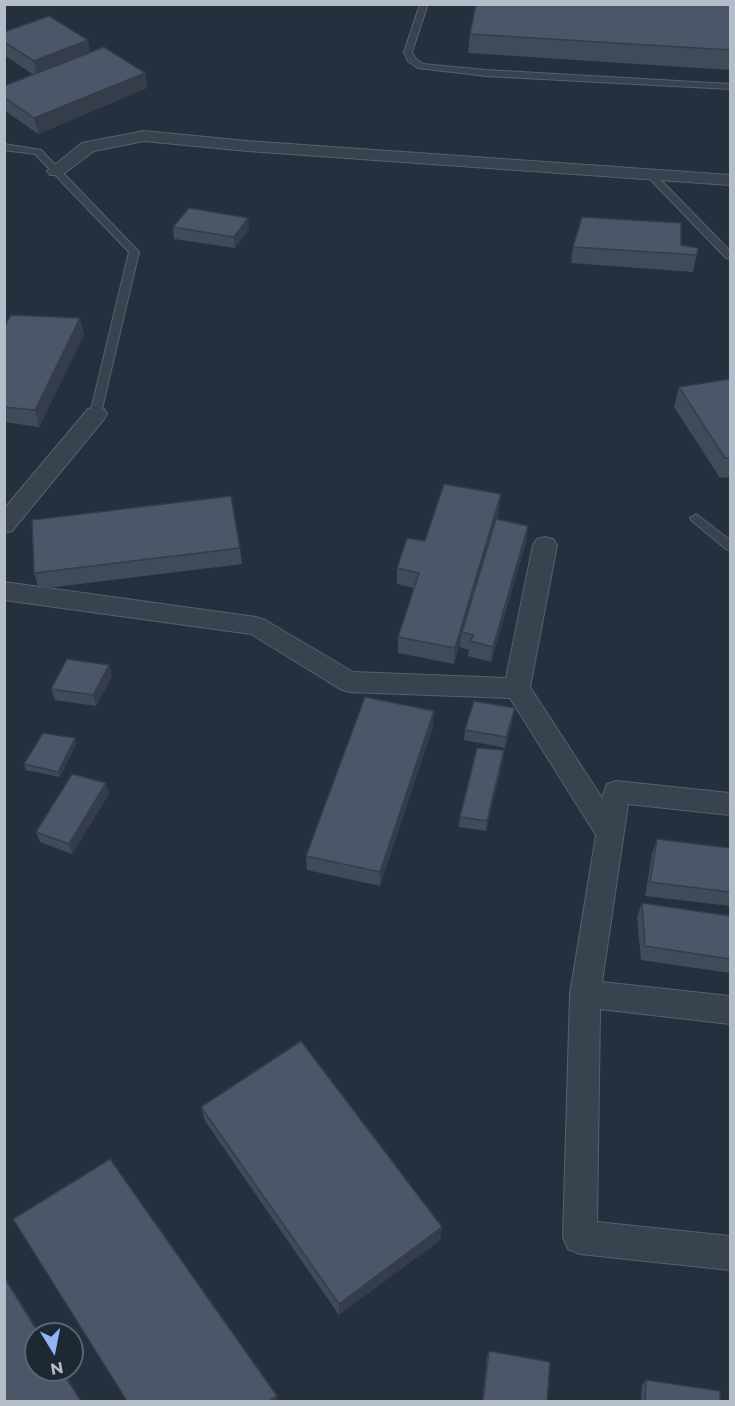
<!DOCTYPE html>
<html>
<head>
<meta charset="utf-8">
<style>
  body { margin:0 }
  #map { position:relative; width:735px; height:1406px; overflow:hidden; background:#25303f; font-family:Montserrat,sans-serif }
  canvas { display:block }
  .frame { position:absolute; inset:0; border:6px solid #b5bdc9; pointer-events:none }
  .north { position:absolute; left:24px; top:1322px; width:60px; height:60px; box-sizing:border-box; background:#1e2734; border:2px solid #5a6370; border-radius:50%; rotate:170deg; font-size:16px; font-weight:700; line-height:24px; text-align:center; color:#b5bdc9 }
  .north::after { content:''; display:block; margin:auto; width:21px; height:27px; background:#8eb6f6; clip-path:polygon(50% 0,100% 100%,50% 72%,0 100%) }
</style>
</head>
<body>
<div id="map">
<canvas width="735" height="1406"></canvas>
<div class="frame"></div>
<div class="north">N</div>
</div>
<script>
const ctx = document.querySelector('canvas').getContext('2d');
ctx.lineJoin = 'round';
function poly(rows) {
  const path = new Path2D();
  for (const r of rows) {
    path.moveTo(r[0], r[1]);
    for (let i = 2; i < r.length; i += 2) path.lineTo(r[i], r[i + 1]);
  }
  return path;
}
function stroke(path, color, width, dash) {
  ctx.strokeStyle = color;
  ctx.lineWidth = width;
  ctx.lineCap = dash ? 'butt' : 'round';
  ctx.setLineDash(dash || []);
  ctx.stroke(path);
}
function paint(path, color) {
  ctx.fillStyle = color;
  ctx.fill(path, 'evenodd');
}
const lane = poly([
  [420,4,428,4,412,52,415,58,423,64,486,70,730,84,730,89,486,76,418,68,408,61,404,52,420,4],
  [4,144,41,150,139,252,100,417,92,417,90,414,129,252,35,154,4,150,4,144],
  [648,173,654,173,730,251,730,259,726,258,648,177,648,173],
  [696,514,730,540,730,550,726,549,692,521,690,518,696,514]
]);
const street = poly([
  [144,131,247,141,730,175,730,185,247,151,144,141,94,151,62,175,50,175,47,171,82,143,144,131],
  [96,407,104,409,107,414,104,419,12,531,4,533,4,509,88,409,96,407],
  [545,537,553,539,557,545,530,687,602,798,607,784,616,781,730,793,730,815,628,804,602,982,730,996,730,1024,600,1009,597,1222,730,1236,730,1270,580,1254,568,1249,563,1237,570,994,596,835,510,698,349,692,340,689,251,634,4,600,4,582,256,617,265,620,353,672,506,678,533,545,537,539,545,537]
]);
const wall = poly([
  [730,4,730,70,468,53,470,34],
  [4,32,90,52,145,73,147,88,38,134,4,110,4,86,34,75,4,55],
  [248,218,249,229,235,248,174,239,173,227],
  [681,245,698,248,693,272,571,263,573,247],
  [80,318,84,335,39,427,4,422,4,327],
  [730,379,730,477,720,478,674,407,679,387],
  [499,510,497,519,526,542,491,662,468,656,469,650,460,647,461,639,454,664,398,653,398,637,414,588,397,584,397,568,425,541],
  [240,548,242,564,39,589,34,573],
  [112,676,96,706,55,700,51,689],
  [513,719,505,748,464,740,465,730],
  [433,726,380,886,307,870,306,856],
  [75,738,76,744,60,777,26,770,24,764],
  [504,750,503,760,486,831,459,827,460,817],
  [109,794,72,854,40,842,36,832],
  [657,839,730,848,730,906,645,896,652,854],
  [642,903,730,916,730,973,641,960,637,917],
  [201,1107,440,1240,339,1315,205,1121],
  [489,1351,547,1401,482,1401,487,1356],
  [646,1380,720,1401,641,1401,642,1385]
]);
const shadedWall = poly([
  [88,40,91,55,37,77,34,61],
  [145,73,147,88,38,134,34,118],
  [248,218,249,229,235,248,234,237],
  [80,318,84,335,39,427,35,410],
  [501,494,499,510,463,632,462,632,461,639,454,664,455,648],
  [528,526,526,542,491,662,493,647],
  [109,665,112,676,96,706,93,695],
  [515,708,513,719,505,748,506,737],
  [434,711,433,726,380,886,380,872],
  [75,738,76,744,60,777,58,772],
  [504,750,503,760,486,831,487,821],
  [106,783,109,794,72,854,69,844],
  [442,1227,440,1240,339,1315,339,1304],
  [4,1275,41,1334,39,1334,4,1277],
  [61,1370,63,1370,82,1401,81,1401],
  [277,1396,278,1401,269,1401]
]);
const building = poly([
  [476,4,730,4,730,50,470,34,476,4],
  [49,16,88,40,34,61,4,42,4,32,49,16],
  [104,47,145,73,34,118,4,97,4,86,104,47],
  [189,208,248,218,234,237,173,227,189,208],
  [582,217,681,223,681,245,698,248,697,255,573,247,582,217],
  [11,315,80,318,35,410,4,407,4,327,11,315],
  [730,379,730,458,725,458,679,387,730,379],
  [444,484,501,494,455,648,398,637,419,573,397,568,407,538,425,541,444,484],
  [231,496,240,548,34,573,32,520,231,496],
  [496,519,528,526,493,647,470,641,474,635,462,632,496,519],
  [67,659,109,665,93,695,51,689,67,659],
  [365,697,434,711,380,872,306,856,365,697],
  [474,701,515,708,506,737,465,730,474,701],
  [43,733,75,738,58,772,24,764,43,733],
  [477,748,504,750,487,821,460,817,477,748],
  [72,774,106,783,69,844,36,832,72,774],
  [657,839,730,848,730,892,650,882,657,839],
  [642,903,730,916,730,959,645,946,642,903],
  [301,1041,442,1227,339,1304,201,1107,301,1041],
  [110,1159,277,1396,269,1401,127,1401,13,1219,110,1159],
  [4,1277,39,1334,36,1334,36,1370,61,1370,81,1401,4,1401,4,1277],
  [489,1351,550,1362,547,1401,483,1401,489,1351],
  [646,1380,720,1391,720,1401,645,1401,646,1380]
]);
stroke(lane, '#57606c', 2);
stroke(street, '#57606c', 2);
paint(lane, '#39424f');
paint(street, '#39424f');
paint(wall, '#404b59');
paint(shadedWall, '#343d49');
paint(building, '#4b5768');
stroke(building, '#343d49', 1.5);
</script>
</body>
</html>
